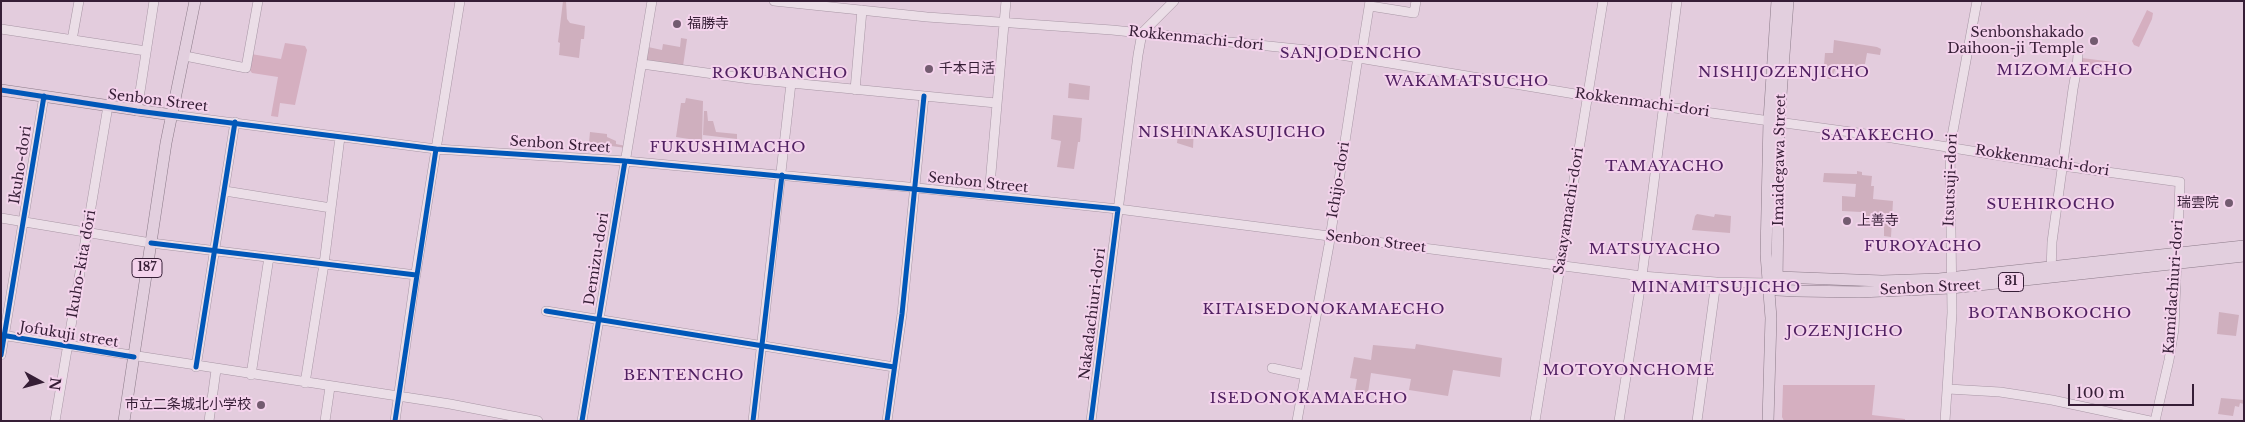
<!DOCTYPE html>
<html>
<head>
<meta charset="utf-8">
<style>
  body { margin:0 }
  #map { position:relative; width:2245px; height:422px; overflow:hidden; background:#e3ccdd; font-family:"Libre Baskerville",serif }
  canvas { display:block }
  .frame { position:absolute; inset:0; border:2px solid #361e36; pointer-events:none }
  .north { position:absolute; left:15px; top:357px; width:50px; height:50px; -webkit-text-stroke:4px #f4d3ec; paint-order:stroke; rotate:97deg; font-size:14px; font-weight:700; line-height:20px; text-align:center; color:#361e36 }
  .north::after { content:''; display:block; margin:auto; width:18px; height:22px; background:#361e36; clip-path:polygon(50% 0,100% 100%,50% 72%,0 100%) }
  .scale { position:absolute; left:2068px; top:384px; width:126px; height:22px; box-sizing:border-box; border:2px solid #361e36; border-top:0; padding-left:6px; font-size:15px; line-height:18px; white-space:nowrap; color:#361e36; -webkit-text-stroke:4px #f4d3ec; paint-order:stroke }
</style>
</head>
<body>
<div id="map">
<canvas width="2245" height="422"></canvas>
<div class="frame"></div>
<div class="north">N</div>
<div class="scale">100 m</div>
</div>
<script>
const ctx = document.querySelector('canvas').getContext('2d');
ctx.lineJoin = 'round';
function paint(path, color) {
  ctx.fillStyle = color;
  ctx.fill(path, 'evenodd');
}
function poly(rows) {
  const path = new Path2D();
  for (const r of rows) {
    path.moveTo(r[0], r[1]);
    for (let i = 2; i < r.length; i += 2) path.lineTo(r[i], r[i + 1]);
  }
  return path;
}
function stroke(path, color, width, dash) {
  ctx.strokeStyle = color;
  ctx.lineWidth = width;
  ctx.lineCap = dash ? 'butt' : 'round';
  ctx.setLineDash(dash || []);
  ctx.stroke(path);
}
function write(font, color, halo, rows, align = 'center') {
  ctx.font = font + ' "Libre Baskerville","Noto Sans JP",serif';
  ctx.lineWidth = 4;
  ctx.setLineDash([]);
  ctx.textBaseline = 'middle';
  ctx.strokeStyle = halo;
  ctx.fillStyle = color;
  for (const [text, x, y, turn = 0] of rows) {
    ctx.save();
    ctx.translate(x, y);
    ctx.rotate((+turn || 0) * Math.PI / 180);
    ctx.textAlign = isNaN(turn) ? turn : align;
    if (halo) ctx.strokeText(text, 0, 0);
    ctx.fillText(text, 0, 0);
    ctx.restore();
  }
}
const green = poly([
  [2147,10,2153,13,2152,19,2139,47,2134,45,2132,41],
  [285,43,305,46,307,50,295,105,280,103,278,117,271,116,278,77,252,73,249,69,251,54,281,59],
  [2082,58,2121,63,2120,71,2081,66],
  [1783,385,1875,385,1872,415,1905,419,1905,421,1784,421,1782,417]
]);
const cemetery = poly([
  [563,1,566,1,567,19,570,23,585,26,584,39,581,39,579,58,559,55,560,43,558,42],
  [681,38,687,39,683,66,646,60,648,47,662,50,663,44,680,47],
  [1834,40,1877,47,1881,49,1880,55,1867,53,1865,64,1862,64,1859,74,1852,70,1836,68,1831,79,1823,78,1825,53,1833,53],
  [1069,83,1090,86,1089,100,1068,98],
  [686,98,703,101,702,141,676,137,681,103,685,103],
  [704,111,707,111,708,121,713,121,716,132,737,134,737,139,703,135],
  [1053,115,1082,118,1080,142,1078,142,1074,169,1057,167,1061,141,1051,139],
  [1179,126,1194,128,1193,148,1177,143],
  [590,132,607,134,607,137,616,141,616,144,626,146,626,148,589,143],
  [1857,171,1862,172,1862,175,1872,176,1871,186,1874,186,1873,199,1893,201,1891,237,1884,236,1884,228,1861,227,1861,212,1842,211,1842,196,1855,197,1856,184,1823,182,1824,173,1854,174,1857,174],
  [1697,214,1714,217,1715,214,1731,216,1730,233,1692,230,1695,216],
  [2219,312,2239,315,2236,336,2217,334],
  [1416,344,1502,358,1500,377,1453,370,1448,396,1409,390,1411,379,1371,373,1368,393,1355,391,1357,379,1350,378,1354,357,1371,360,1373,345,1415,349],
  [2221,398,2244,400,2244,404,2240,403,2239,407,2235,406,2233,416,2218,414]
]);
const minor = poly([
  [774,1,927,17,1112,30,1317,51,1587,96,1880,136,2063,166,2180,182,2174,329,2169,360,2155,421],
  [1370,6,1414,13,1416,1],
  [1,29,146,51],
  [72,40,79,1],
  [185,56,246,68,258,1],
  [1361,57,1370,1],
  [642,64,750,79,996,103],
  [2077,67,2078,55],
  [855,90,862,10],
  [137,111,154,1],
  [172,115,436,149,625,161,908,187,1118,209,1642,276,1716,282,1767,283],
  [225,191,331,208],
  [989,196,1006,1],
  [1,218,151,243,416,275],
  [2051,273,2052,242,2073,89,2077,67,2081,68],
  [546,311,894,367],
  [1,335,450,404,538,421],
  [1,355,44,96],
  [196,367,235,122],
  [1272,368,1305,375],
  [251,375,269,257],
  [305,383,324,264,340,137],
  [1948,389,2000,392,2052,400,2150,421],
  [55,421,108,106],
  [209,421,216,370],
  [325,421,330,387],
  [395,421,415,279,460,1],
  [582,421,652,1],
  [753,421,791,83],
  [887,421,902,314,924,96],
  [1091,421,1138,55,1142,33,1174,1],
  [1297,421,1329,245,1358,57],
  [1535,421,1603,1],
  [1619,421,1642,276,1677,1],
  [1697,421,1716,282],
  [1945,421,1952,313,1950,147,1977,1]
]);
const major = poly([
  [1,90,172,115],
  [1767,283,1777,290,1797,291,1859,292,1951,288,2244,256],
  [1767,283,1778,277,1882,281,1939,279,2244,246],
  [1777,284,1779,122,1788,1],
  [124,421,166,143,195,1],
  [1768,421,1771,318,1766,254,1769,120,1777,1]
]);
const cycleway = poly([
  [1,90,137,111,436,149,625,161,1118,209,1091,421],
  [151,243,416,275],
  [546,311,894,367],
  [1,335,134,357],
  [1,355,44,96],
  [196,367,235,122],
  [395,421,436,149],
  [582,421,625,161],
  [753,421,782,175],
  [887,421,902,314,924,96]
]);
const markers = [
  [677,24,5,"#735b70"],
  [2094,41,5,"#735b70"],
  [929,69,5,"#735b70"],
  [2229,203,5,"#735b70"],
  [1847,221,5,"#735b70"],
  [261,405,5,"#735b70"]
];
const shields = [
  [147,268,30],
  [2011,282,25]
];
const shieldNames = [
  ["187",147,268],
  ["31",2011,282]
];
const poiNames = [
  ["福勝寺",687,24],
  ["Senbonshakado",2084,33,"right"],
  ["Daihoon-ji Temple",2084,49,"right"],
  ["千本日活",939,69],
  ["瑞雲院",2219,203,"right"],
  ["上善寺",1857,221],
  ["市立二条城北小学校",251,405,"right"]
];
const streetNames = [
  ["Rokkenmachi-dori",1196,39,6],
  ["Senbon Street",158,101,7],
  ["Rokkenmachi-dori",1642,103,8],
  ["Senbon Street",560,145,4],
  ["Imaidegawa Street",1780,160,-89],
  ["Rokkenmachi-dori",2042,161,9],
  ["Ikuho-dori",21,165,-81],
  ["Ichijo-dori",1339,180,-81],
  ["Itsutsuji-dori",1951,180,-88],
  ["Senbon Street",978,183,6],
  ["Sasayamachi-dori",1569,211,-81],
  ["Senbon Street",1376,242,7],
  ["Demizu-dori",597,259,-81],
  ["Ikuho-kita dōri",82,264,-80],
  ["Kamidachiuri-dori",2174,287,-86],
  ["Senbon Street",1930,288,-3],
  ["Nakadachiuri-dori",1093,314,-83],
  ["Jofukuji street",69,335,9]
];
const neighbourhoodNames = [
  ["SANJODENCHO",1351,54],
  ["MIZOMAECHO",2065,71],
  ["NISHIJOZENJICHO",1784,73],
  ["ROKUBANCHO",780,74],
  ["WAKAMATSUCHO",1467,82],
  ["NISHINAKASUJICHO",1232,133],
  ["SATAKECHO",1878,136],
  ["FUKUSHIMACHO",728,148],
  ["TAMAYACHO",1665,167],
  ["SUEHIROCHO",2051,205],
  ["FUROYACHO",1923,247],
  ["MATSUYACHO",1655,250],
  ["MINAMITSUJICHO",1716,288],
  ["KITAISEDONOKAMAECHO",1324,310],
  ["BOTANBOKOCHO",2050,314],
  ["JOZENJICHO",1845,332],
  ["MOTOYONCHOME",1629,371],
  ["BENTENCHO",684,376],
  ["ISEDONOKAMAECHO",1309,399]
];
paint(green, '#d5afc0');
paint(cemetery, '#cfafbe');
stroke(minor, '#a896a5', 10);
stroke(major, '#8d7c8a', 12);
stroke(minor, '#ebdee7', 9);
stroke(major, '#e2cfde', 11);
stroke(cycleway, '#0057b8', 5);
for (const [x, y, r, color] of markers) {
  const dot = new Path2D();
  dot.arc(x, y, r, 0, 2 * Math.PI);
  ctx.fillStyle = color;
  ctx.fill(dot);
  stroke(dot, '#f4d3ec', 2);
}
for (const [x, y, w] of shields) {
  const box = new Path2D();
  box.roundRect(x - w / 2, y - 9.5, w, 19, 4);
  ctx.fillStyle = '#f4d3ec';
  ctx.fill(box);
  stroke(box, '#361e36', 1);
}
write('bold 12px', '#361e36', null, shieldNames);
write('14px', '#361e36', '#f4d3ec', poiNames, 'left');
write('14px', '#361e36', '#f4d3ec', streetNames);
ctx.letterSpacing = '1px';
write('15px', '#502061', '#f4d3ec', neighbourhoodNames);
ctx.letterSpacing = '0px';
</script>
</body>
</html>
